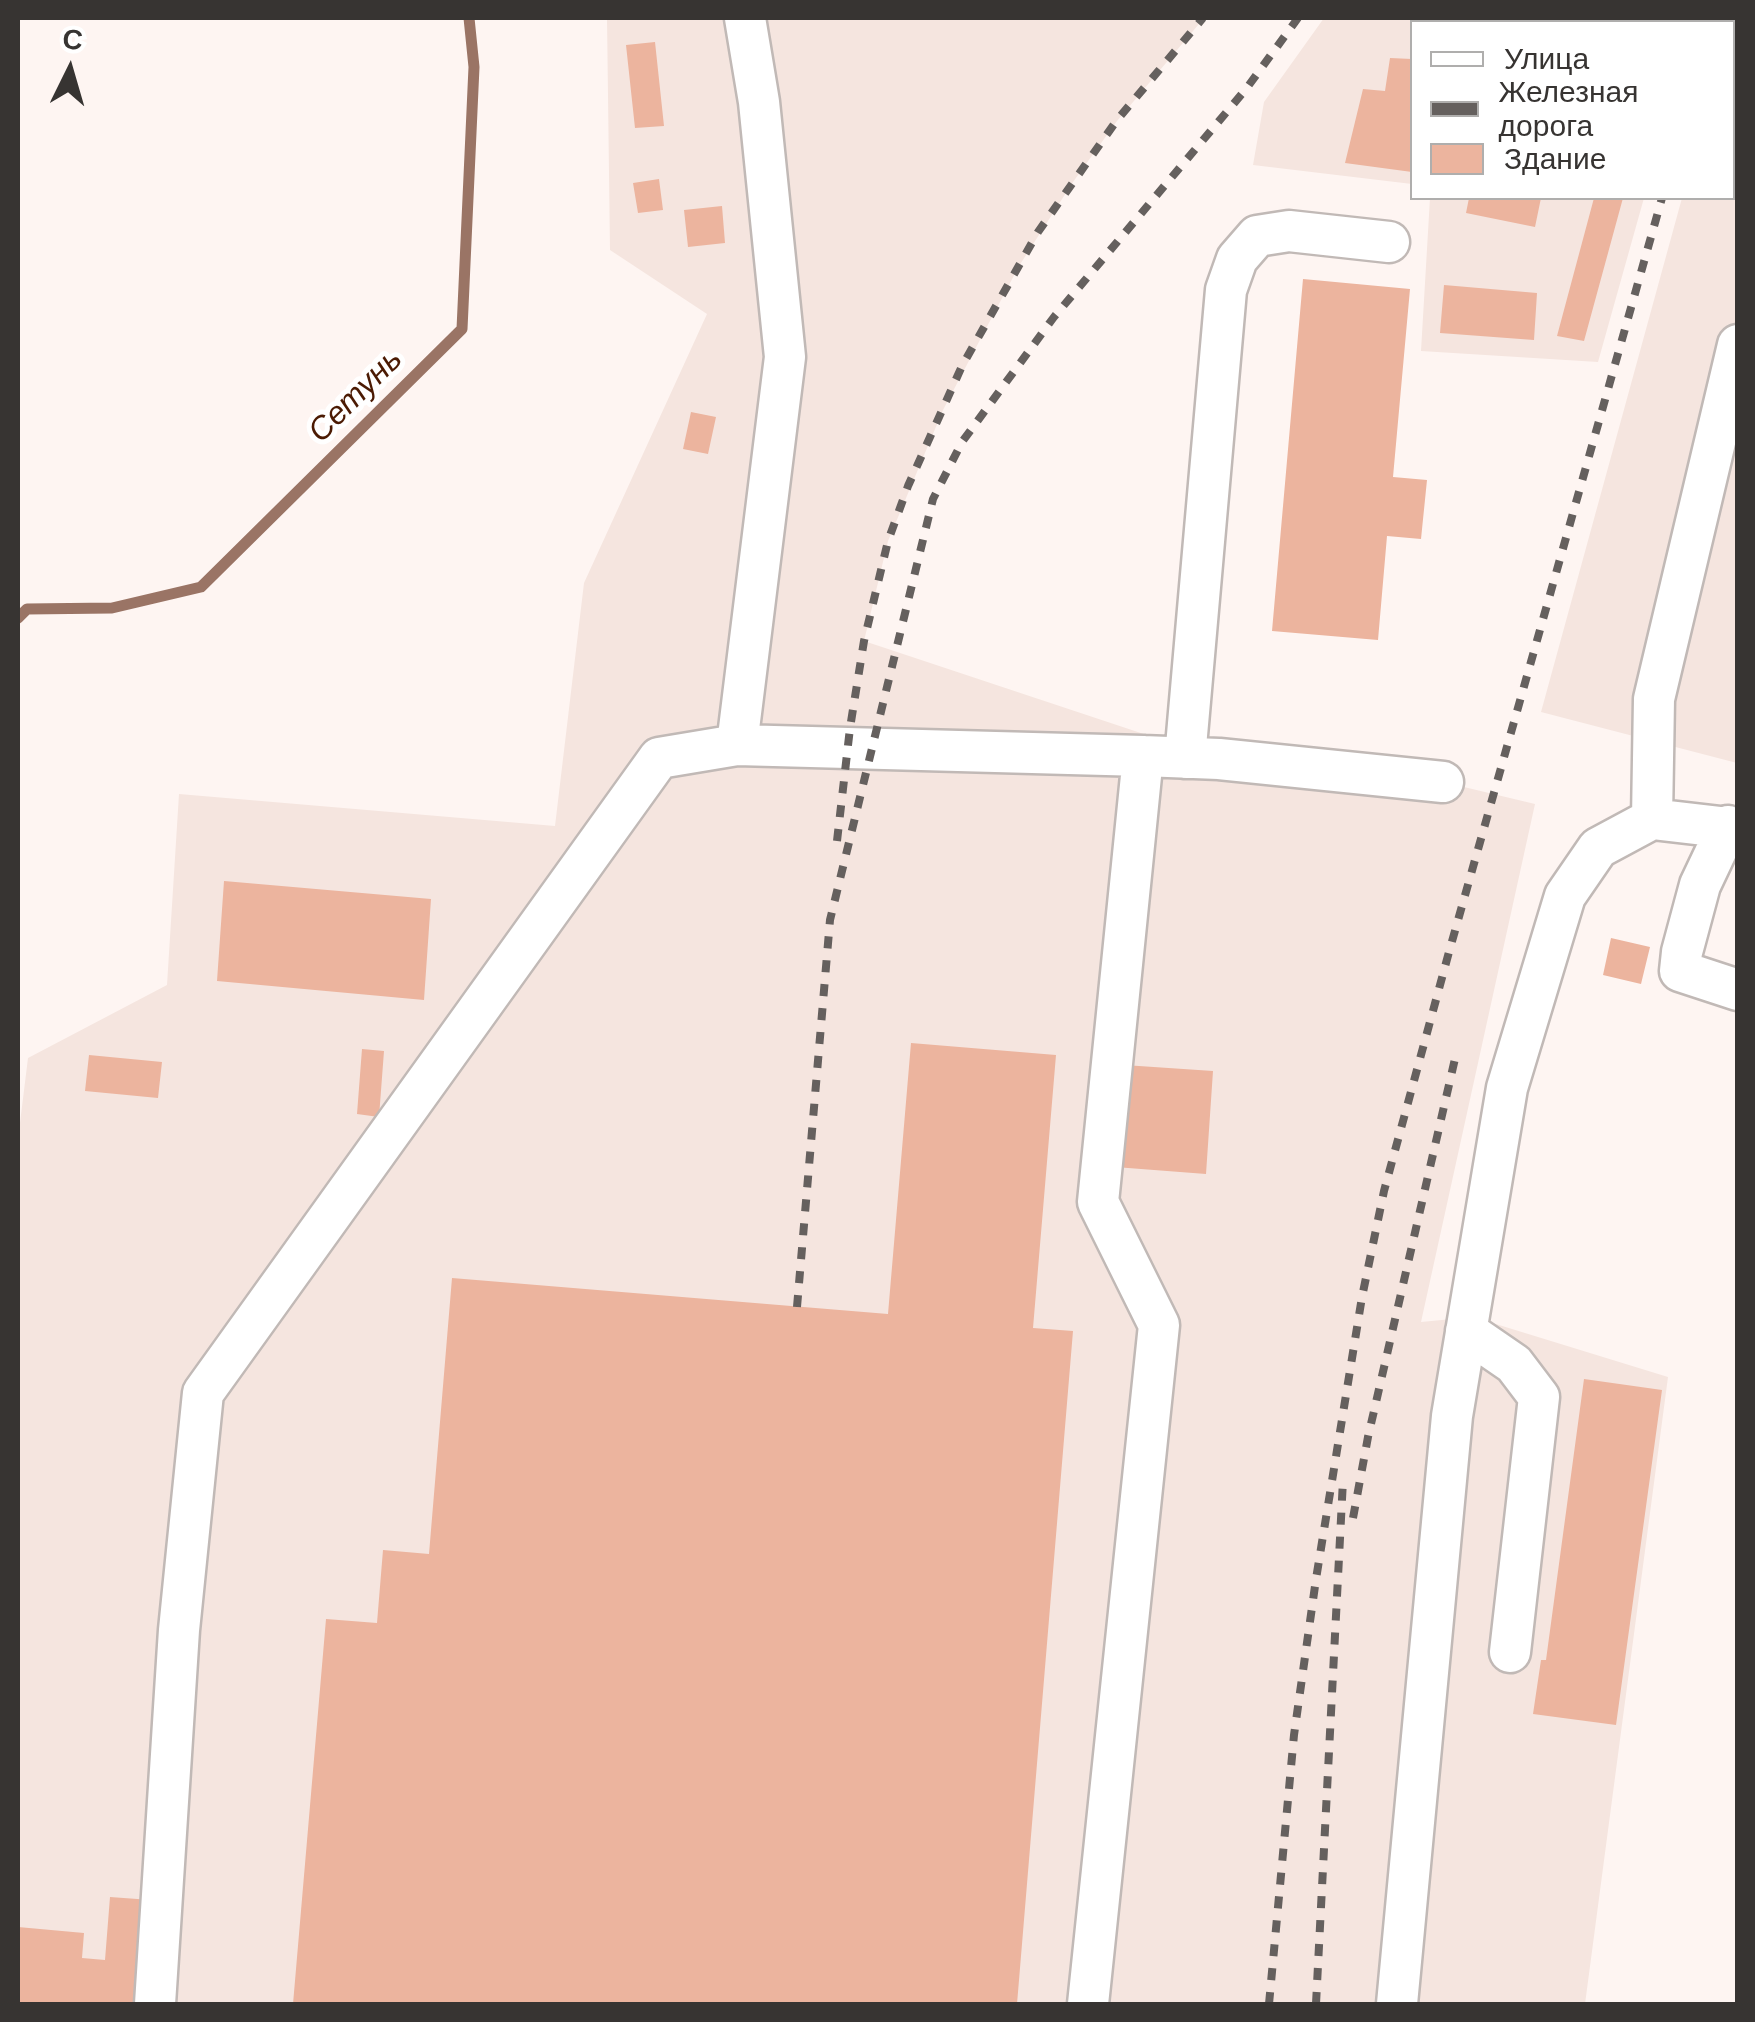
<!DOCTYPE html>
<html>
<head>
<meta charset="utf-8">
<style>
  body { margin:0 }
  #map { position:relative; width:1755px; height:2022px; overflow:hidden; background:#fef5f2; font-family:Arial,sans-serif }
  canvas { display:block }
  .frame { position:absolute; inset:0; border:20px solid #373432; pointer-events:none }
  .legend { position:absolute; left:1410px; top:20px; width:325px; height:180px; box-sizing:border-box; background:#fff; border:2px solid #afaead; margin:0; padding:12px 18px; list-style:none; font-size:30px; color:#373432 }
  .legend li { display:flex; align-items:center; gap:20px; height:50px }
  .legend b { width:50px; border:2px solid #afaead }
  .north { position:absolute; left:20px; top:20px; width:100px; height:100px; -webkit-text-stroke:8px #fff; paint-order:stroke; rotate:5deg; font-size:28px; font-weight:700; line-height:40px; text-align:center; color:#373432 }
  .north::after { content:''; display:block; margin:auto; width:35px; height:45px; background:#373432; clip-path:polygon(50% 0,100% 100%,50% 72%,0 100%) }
</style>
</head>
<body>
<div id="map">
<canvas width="1755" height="2022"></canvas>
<div class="frame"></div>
<ul class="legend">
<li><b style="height:12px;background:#fff"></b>Улица</li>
<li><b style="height:12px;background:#65605e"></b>Железная дорога</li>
<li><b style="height:28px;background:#ecb49e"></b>Здание</li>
</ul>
<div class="north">С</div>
</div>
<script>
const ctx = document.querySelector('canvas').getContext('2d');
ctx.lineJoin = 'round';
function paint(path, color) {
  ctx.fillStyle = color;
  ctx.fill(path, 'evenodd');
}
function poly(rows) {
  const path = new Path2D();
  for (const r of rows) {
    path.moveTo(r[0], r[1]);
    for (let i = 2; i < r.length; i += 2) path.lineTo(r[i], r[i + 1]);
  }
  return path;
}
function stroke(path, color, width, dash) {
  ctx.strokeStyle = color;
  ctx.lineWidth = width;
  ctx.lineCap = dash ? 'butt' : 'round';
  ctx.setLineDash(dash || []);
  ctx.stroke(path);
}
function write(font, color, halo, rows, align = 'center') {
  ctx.font = font + ' Arial,sans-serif';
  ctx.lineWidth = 10;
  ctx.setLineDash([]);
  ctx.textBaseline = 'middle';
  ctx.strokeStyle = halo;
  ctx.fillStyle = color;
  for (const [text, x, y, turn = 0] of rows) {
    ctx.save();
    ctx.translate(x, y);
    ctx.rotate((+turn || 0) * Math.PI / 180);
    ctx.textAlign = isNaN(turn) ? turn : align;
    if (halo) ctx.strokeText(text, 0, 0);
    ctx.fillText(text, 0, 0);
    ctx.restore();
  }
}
const built = poly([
  [607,18,1204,18,1117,121,1073,182,1019,266,943,410,888,541,864,641,1219,759,1443,782,1535,804,1421,1322,1473,1317,1668,1377,1585,2004,18,2004,18,1139,28,1058,167,985,179,794,555,826,584,583,707,314,610,250],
  [1324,18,1695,18,1693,22,1412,22,1412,184,1253,165,1264,102],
  [1732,18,1737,18,1737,763,1541,712,1682,198,1732,198],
  [1430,198,1644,198,1598,362,1421,351]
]);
const stream = poly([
  [18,618,27,609,112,608,201,587,462,329,474,67,469,18]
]);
const building = poly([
  [1506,18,1582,18,1581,22,1505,22],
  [655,42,664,126,635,128,626,45],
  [1390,58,1412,59,1412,172,1345,163,1363,89,1385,91],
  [659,179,663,210,638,213,633,183],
  [1469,198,1541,198,1535,227,1466,213],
  [1594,198,1623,198,1584,341,1557,336],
  [722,206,725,243,688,247,684,210],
  [1303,279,1410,289,1393,477,1427,480,1421,539,1387,536,1378,640,1272,631],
  [1444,285,1537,293,1534,340,1440,333],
  [691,412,716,417,708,454,683,449],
  [224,881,431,899,424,1000,217,981],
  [1611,938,1650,947,1641,984,1603,975],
  [911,1043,1056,1055,1033,1328,1073,1331,1017,2004,293,2004,326,1619,377,1623,383,1550,429,1554,452,1278,888,1314],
  [362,1049,384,1051,379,1117,357,1114],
  [89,1055,162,1062,158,1098,85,1091],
  [1124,1065,1213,1071,1206,1174,1115,1167],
  [1584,1379,1662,1390,1616,1725,1533,1714,1541,1660,1546,1660],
  [110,1897,151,1900,144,2004,18,2004,18,1927,84,1933,82,1958,105,1960]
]);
const minor = poly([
  [737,745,785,357,759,102,745,18],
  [1185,758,1226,290,1237,259,1257,236,1289,231,1389,242],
  [1652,819,1654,699,1738,345],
  [1652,819,1738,829],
  [1728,826,1700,885,1682,952,1680,971,1738,990],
  [1466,1331,1514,1364,1539,1397,1510,1652],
  [155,2004,179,1630,203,1393,659,758,737,745,1143,756,1219,759,1443,782],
  [1088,2004,1159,1325,1098,1202,1143,756],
  [1397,2004,1452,1416,1507,1088,1565,896,1598,848,1652,819]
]);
const rail = poly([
  [1711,22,1712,18],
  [837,841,850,728,864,641,888,541,908,486,962,366,1038,232,1117,120,1203,18],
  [797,1307,830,920,933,499,962,442,1054,317,1246,89,1298,18],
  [1353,1518,1368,1437,1457,1050],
  [1269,2004,1294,1735,1316,1579,1362,1297,1384,1191,1449,952,1662,198],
  [1316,2004,1343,1480]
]);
const waterNames = [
  ["Сетунь",356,396,-45]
];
paint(built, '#f5e5df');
stroke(stream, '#9a7465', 11);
paint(building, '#ecb49e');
stroke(minor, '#c1b9b6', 45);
stroke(minor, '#fff', 40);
stroke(rail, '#65605e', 8, [12, 12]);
write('italic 32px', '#4b1a03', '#fff', waterNames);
</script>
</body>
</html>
